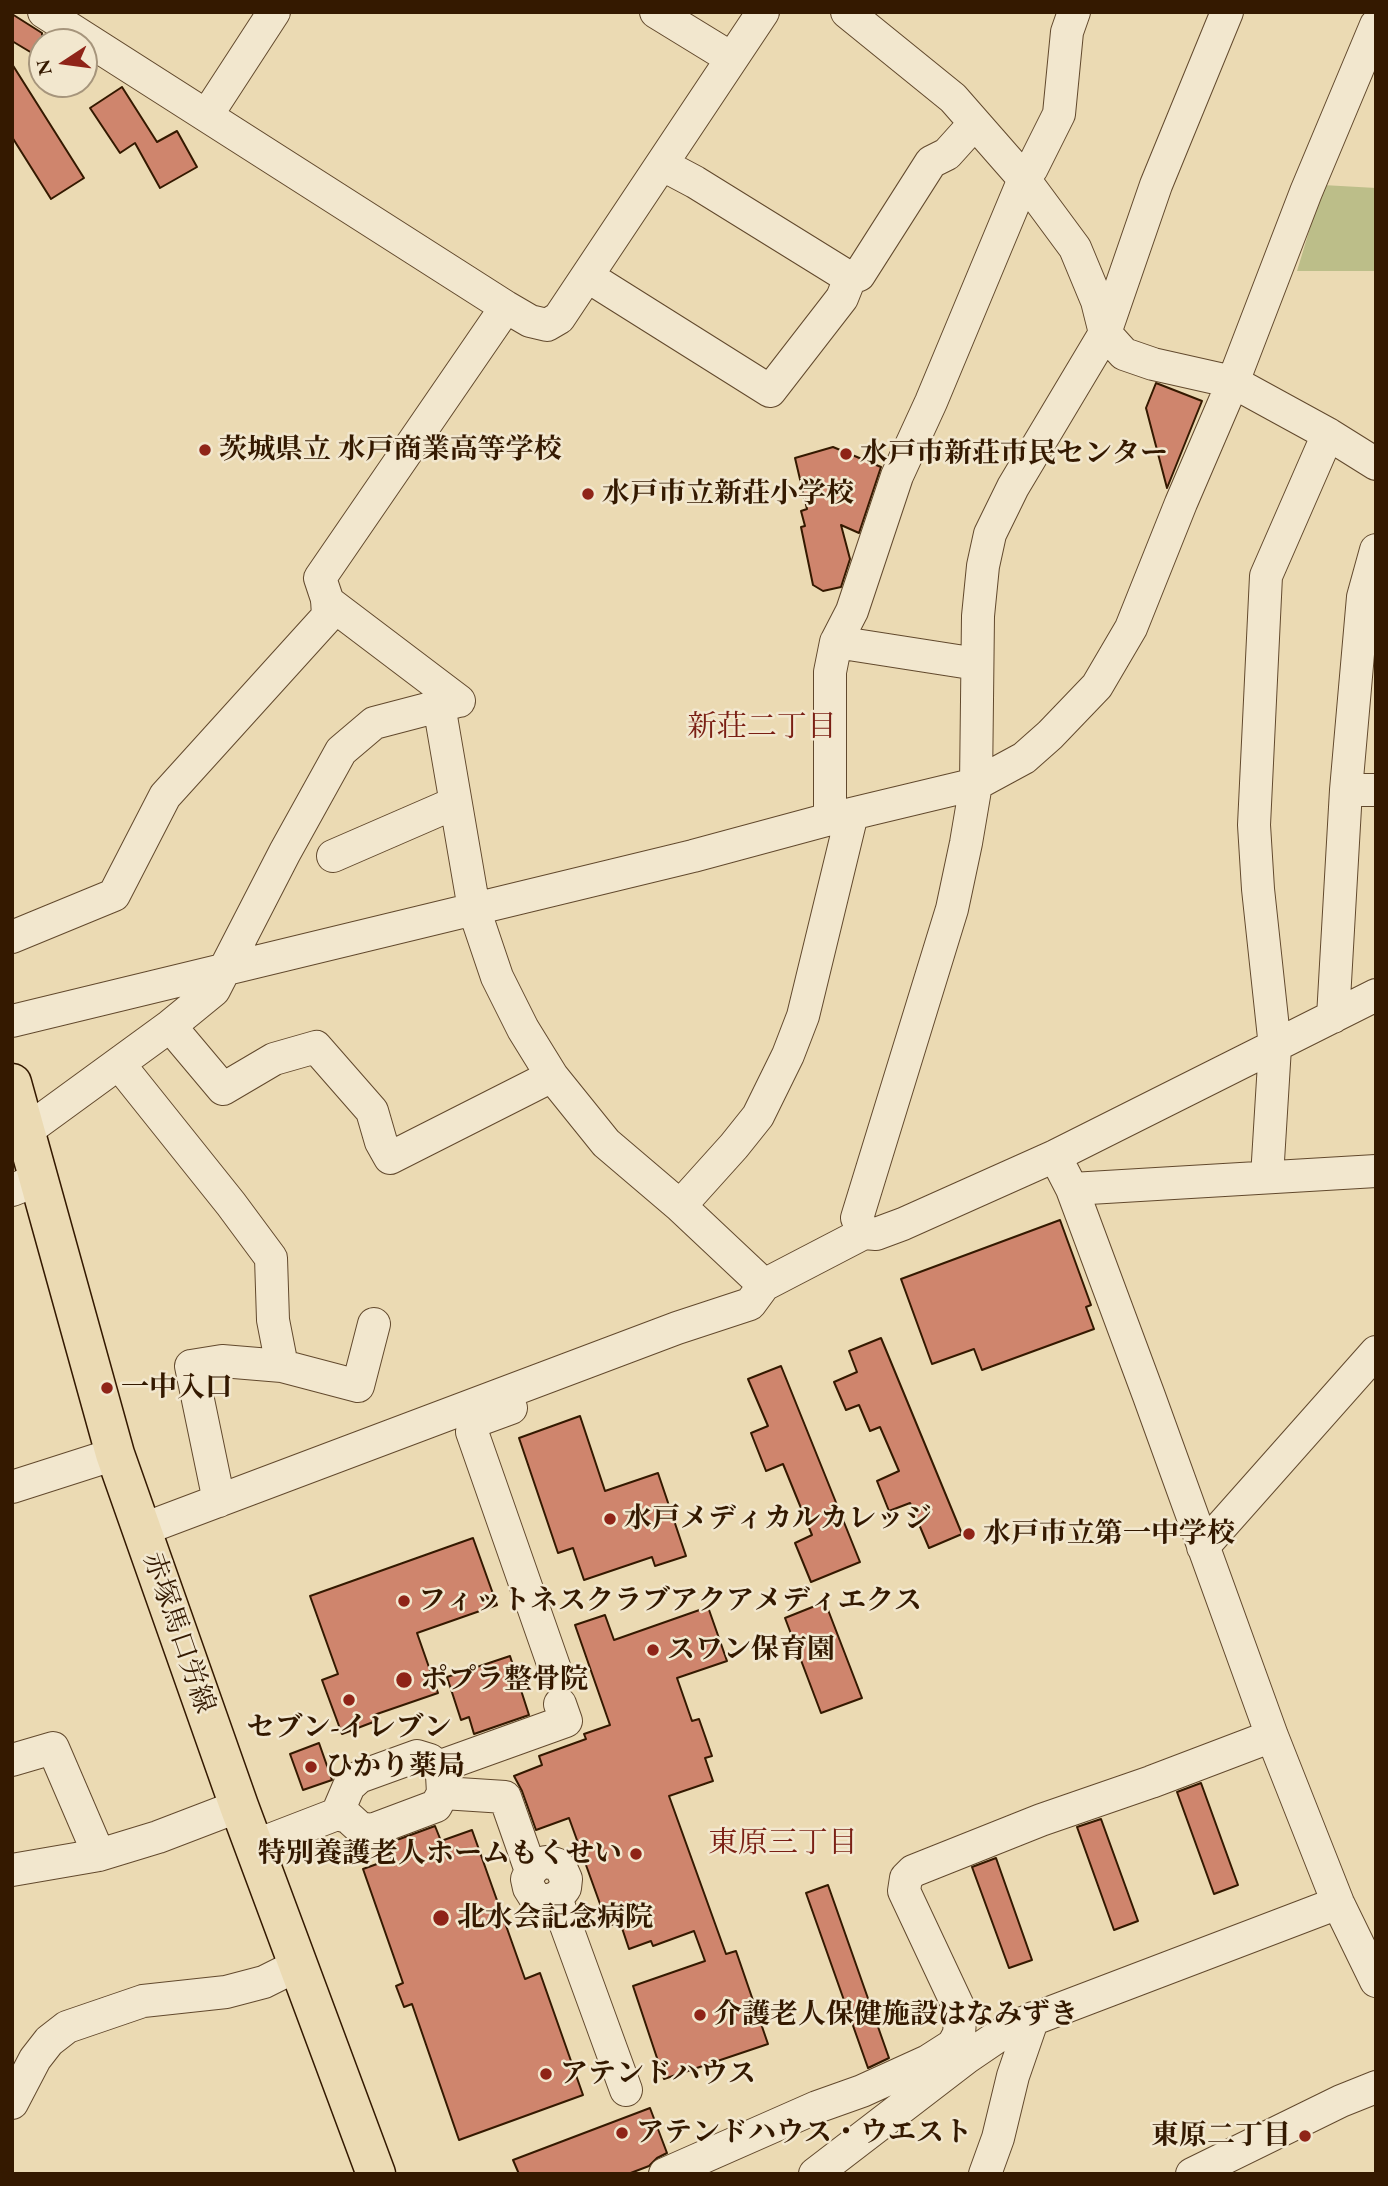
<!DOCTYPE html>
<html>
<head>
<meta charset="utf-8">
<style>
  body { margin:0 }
  #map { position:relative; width:1388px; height:2186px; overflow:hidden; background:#ebdab3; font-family:"EB Garamond",serif }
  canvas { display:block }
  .frame { position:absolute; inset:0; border:14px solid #341900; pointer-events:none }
  .north { position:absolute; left:28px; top:28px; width:70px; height:70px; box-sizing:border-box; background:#f2e7ce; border:2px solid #a6957c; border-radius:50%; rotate:257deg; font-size:19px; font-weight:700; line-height:28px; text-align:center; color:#341900 }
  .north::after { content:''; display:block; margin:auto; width:24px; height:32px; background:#8f2418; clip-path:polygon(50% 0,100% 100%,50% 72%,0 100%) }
</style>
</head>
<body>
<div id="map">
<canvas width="1388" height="2186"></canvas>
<div class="frame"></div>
<div class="north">N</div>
</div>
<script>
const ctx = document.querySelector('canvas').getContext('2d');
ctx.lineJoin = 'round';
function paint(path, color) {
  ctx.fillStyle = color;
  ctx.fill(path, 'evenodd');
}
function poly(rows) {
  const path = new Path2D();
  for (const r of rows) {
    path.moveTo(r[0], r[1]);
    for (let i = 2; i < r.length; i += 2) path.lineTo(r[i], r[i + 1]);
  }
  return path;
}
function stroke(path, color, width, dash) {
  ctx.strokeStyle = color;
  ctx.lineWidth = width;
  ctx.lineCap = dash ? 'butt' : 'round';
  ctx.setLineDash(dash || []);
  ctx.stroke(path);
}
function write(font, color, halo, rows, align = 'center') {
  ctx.font = font + ' "EB Garamond","Noto Serif JP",serif';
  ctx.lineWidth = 5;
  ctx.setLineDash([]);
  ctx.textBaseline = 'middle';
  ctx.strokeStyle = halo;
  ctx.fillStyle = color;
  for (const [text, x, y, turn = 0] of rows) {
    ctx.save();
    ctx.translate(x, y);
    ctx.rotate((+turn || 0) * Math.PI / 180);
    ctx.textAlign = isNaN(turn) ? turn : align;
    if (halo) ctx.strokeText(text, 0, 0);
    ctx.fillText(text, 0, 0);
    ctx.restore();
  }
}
const green = poly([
  [1323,185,1376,188,1376,271,1297,271]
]);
const building = poly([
  [12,14,42,33,42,59,12,41,12,14],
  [12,64,84,178,51,199,12,137,12,64],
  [122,87,157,142,177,131,197,167,160,188,135,143,120,153,90,108,122,87],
  [1156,383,1202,401,1167,488,1146,408,1156,383],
  [833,447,881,467,859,533,841,525,850,559,841,587,823,591,813,585,801,527,805,526,801,511,807,509,795,458,833,447],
  [1060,1220,1091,1305,1086,1307,1094,1329,982,1370,974,1349,932,1364,901,1279,1060,1220],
  [881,1338,962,1534,929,1548,910,1503,889,1511,877,1481,899,1471,880,1427,870,1431,859,1405,846,1410,834,1382,857,1372,849,1351,881,1338],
  [781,1366,860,1562,811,1582,795,1543,812,1535,783,1464,766,1471,751,1433,768,1426,748,1379,781,1366],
  [580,1416,605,1491,658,1473,686,1556,655,1566,652,1557,584,1580,573,1548,558,1553,519,1438,580,1416],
  [473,1538,497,1605,417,1633,438,1693,374,1715,376,1721,342,1734,322,1680,338,1674,310,1596,473,1538],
  [825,1602,862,1698,821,1713,785,1618,825,1602],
  [708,1607,727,1661,677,1678,692,1721,699,1719,712,1756,705,1758,713,1781,669,1796,726,1954,736,1951,768,2044,664,2079,633,1986,705,1961,694,1931,653,1946,651,1941,629,1949,620,1922,608,1926,569,1818,536,1830,522,1791,514,1776,542,1765,539,1756,586,1739,584,1734,610,1725,575,1625,605,1615,614,1640,708,1607],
  [510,1656,529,1715,474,1734,469,1717,461,1720,447,1677,510,1656],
  [319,1743,332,1780,303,1790,290,1754,319,1743],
  [1201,1783,1238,1885,1214,1894,1177,1792,1201,1783],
  [1101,1819,1138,1921,1114,1930,1077,1827,1101,1819],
  [435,1826,441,1841,472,1830,525,1979,540,1973,583,2095,459,2140,412,2004,404,2007,396,1986,403,1983,363,1869,391,1859,386,1844,435,1826],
  [996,1858,1032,1960,1009,1968,972,1867,996,1858],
  [828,1885,889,2058,868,2068,806,1893,828,1885],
  [650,2108,667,2153,657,2158,649,2166,628,2174,519,2174,513,2160,650,2108]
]);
const minor = poly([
  [44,12,506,307,530,321,547,325,559,318,763,12],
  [656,12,731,58],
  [847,12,953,98,1024,179,1075,248,1097,301,1105,333,1124,354,1153,364,1233,382,1328,434,1376,464],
  [207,115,274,12],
  [587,276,770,391,842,298,850,278,695,182,663,165],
  [850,278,859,275,931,162,947,154,974,124],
  [327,601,459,701],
  [836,642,977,664],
  [439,705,474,909,497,977,523,1029,552,1076,606,1143,680,1206,764,1285],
  [1346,790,1376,790],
  [830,819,830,672,836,642,852,611,897,476,931,402,1024,179,1032,168,1059,114,1067,32,1074,12],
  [333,856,455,803],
  [12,937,114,895,165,796,328,616,327,599,320,578,506,307],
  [1333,1017,1346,790,1363,597,1376,550],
  [12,1021,693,856,830,819,976,784,1024,758,1050,735,1097,686,1131,628,1181,503,1233,382,1306,192,1376,25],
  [170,1026,223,1089,274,1059,316,1047,372,1111,381,1142,390,1158,552,1076],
  [119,1064,231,1204,271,1258,273,1320,282,1366],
  [26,1131,170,1026,214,990,285,852,341,751,374,723,458,701],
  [1055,1156,1072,1189,1149,1396,1272,1736,1338,1903,1376,1981],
  [1267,1177,1275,1047,1258,889,1254,825,1266,576,1328,434],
  [1072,1189,1376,1171],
  [12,1190,40,1179],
  [680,1206,734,1146,758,1116,788,1055,803,1016,852,814],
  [864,1233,857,1218,952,909,966,843,976,784,978,616,983,566,990,534,1013,487,1105,333,1156,185,1227,12],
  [511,1408,481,1419,474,1425,472,1432,557,1675],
  [12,1487,115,1454],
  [219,1501,191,1366,222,1361,282,1366,358,1386,374,1324],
  [141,1530,677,1328,750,1304,764,1285,864,1233,876,1234,903,1224,1055,1156,1376,995],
  [1203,1547,1376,1352],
  [12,1760,53,1748,99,1855],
  [438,1767,566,1721,560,1704],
  [443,1793,505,1797,531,1871,527,1879,529,1888,534,1896,542,1900,550,1900,559,1896,565,1888,566,1879,562,1870,556,1864,546,1862,538,1864,531,1871],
  [254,1846,337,1814,348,1817,360,1828,372,1830,436,1806,443,1793,442,1775,438,1767,430,1760,417,1756,359,1777,349,1786,337,1814],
  [12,1870,99,1855,158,1837,239,1806],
  [556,1898,626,2090],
  [12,2103,35,2059,49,2041,67,2027,143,2001,226,1992,264,1982,298,1965],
  [665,2174,817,2107,862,2091,928,2061,953,2045,959,2034,960,2020,958,2006,904,1891,906,1878,913,1871,1041,1820,1151,1782,1272,1736],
  [815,2174,966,2058,1010,2028,1338,1903],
  [985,2174,998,2138,1013,2076,1033,2018],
  [1192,2174,1341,2101,1376,2087]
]);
const major = poly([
  [12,1083,115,1454,239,1806,376,2174]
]);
const markers = [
  [205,450,7,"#8f2418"],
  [846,454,7,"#8f2418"],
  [588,494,7,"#8f2418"],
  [107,1388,7,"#8f2418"],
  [610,1519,7,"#8f2418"],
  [969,1534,7,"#8f2418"],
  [404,1601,7,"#8f2418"],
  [653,1650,7,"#8f2418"],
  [404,1680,9,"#8f2418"],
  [349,1700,7,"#8f2418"],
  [311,1767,7,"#8f2418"],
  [636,1854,7,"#8f2418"],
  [441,1918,9,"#8f2418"],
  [700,2015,7,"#8f2418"],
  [546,2074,7,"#8f2418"],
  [622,2133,7,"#8f2418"],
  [1305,2136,7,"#8f2418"]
];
const poiNames = [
  ["茨城県立 水戸商業高等学校",219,450],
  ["水戸市新荘市民センター",860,454],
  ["水戸市立新荘小学校",602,494],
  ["一中入口",121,1388],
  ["水戸メディカルカレッジ",624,1519],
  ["水戸市立第一中学校",983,1534],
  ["フィットネスクラブアクアメディエクス",418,1601],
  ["スワン保育園",667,1650],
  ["ポプラ整骨院",420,1680],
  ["セブン-イレブン",349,1728,"center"],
  ["ひかり薬局",325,1767],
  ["特別養護老人ホームもくせい",622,1854,"right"],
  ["北水会記念病院",457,1918],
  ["介護老人保健施設はなみずき",714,2015],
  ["アテンドハウス",560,2074],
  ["アテンドハウス・ウエスト",636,2133],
  ["東原二丁目",1291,2136,"right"]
];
const streetNames = [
  ["赤塚馬口労線",178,1633,71]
];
const neighbourhoodNames = [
  ["新荘二丁目",762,728],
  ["東原三丁目",783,1844]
];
paint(green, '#bcbe89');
paint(building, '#cf856d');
stroke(building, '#341900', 2);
stroke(minor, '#62492d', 34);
stroke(major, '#341900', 41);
stroke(minor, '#f2e7ce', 32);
stroke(major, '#ebdab3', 38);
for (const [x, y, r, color] of markers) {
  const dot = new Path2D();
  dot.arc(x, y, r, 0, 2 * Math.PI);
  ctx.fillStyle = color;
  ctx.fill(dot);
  stroke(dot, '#f2e7ce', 2.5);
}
write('bold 28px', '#341900', '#f2e7ce', poiNames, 'left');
write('28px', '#341900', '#f2e7ce', streetNames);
write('30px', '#7a1f14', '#f2e7ce', neighbourhoodNames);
</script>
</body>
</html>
